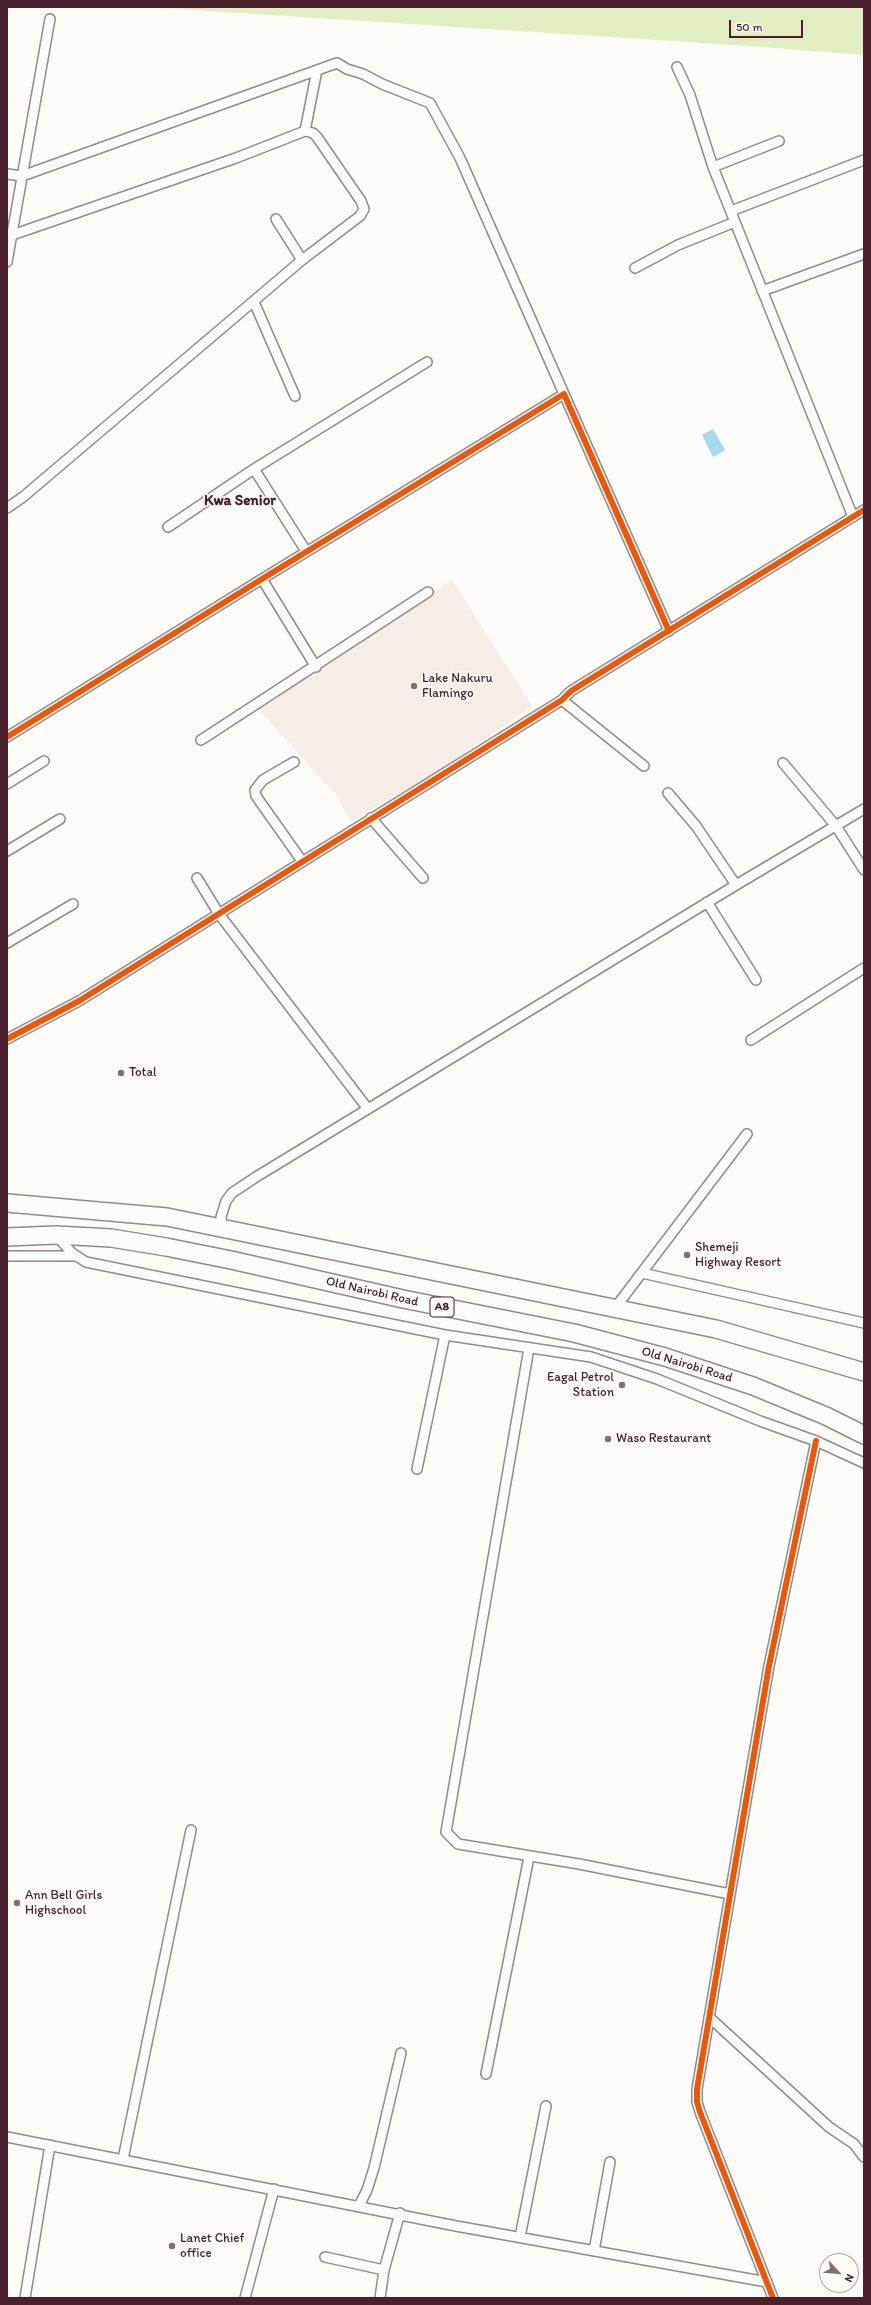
<!DOCTYPE html>
<html>
<head>
<meta charset="utf-8">
<style>
  body { margin:0 }
  #map { position:relative; width:871px; height:2305px; overflow:hidden; background:#fcfbf8; font-family:Itim,sans-serif }
  canvas { display:block }
  .frame { position:absolute; inset:0; border:8px solid #4a1f2b; pointer-events:none }
  .north { position:absolute; left:819px; top:2253px; width:40px; height:40px; box-sizing:border-box; background:#fdfcf7; border:1px solid #b5a4a5; border-radius:50%; rotate:116deg; font-size:11px; font-weight:700; line-height:16px; text-align:center; color:#4a1f2b }
  .north::after { content:''; display:block; margin:auto; width:14px; height:18px; background:#886c73; clip-path:polygon(50% 0,100% 100%,50% 72%,0 100%) }
  .scale { position:absolute; left:729px; top:20px; width:74px; height:18px; box-sizing:border-box; border:2px solid #4a1f2b; border-top:0; padding-left:5px; font-size:12px; line-height:14px; white-space:nowrap; color:#4a1f2b; -webkit-text-stroke:3px #fdfcf7; paint-order:stroke }
</style>
</head>
<body>
<div id="map">
<canvas width="871" height="2305"></canvas>
<div class="frame"></div>
<div class="north">N</div>
<div class="scale">50 m</div>
</div>
<script>
const ctx = document.querySelector('canvas').getContext('2d');
ctx.lineJoin = 'round';
function paint(path, color) {
  ctx.fillStyle = color;
  ctx.fill(path, 'evenodd');
}
function poly(rows) {
  const path = new Path2D();
  for (const r of rows) {
    path.moveTo(r[0], r[1]);
    for (let i = 2; i < r.length; i += 2) path.lineTo(r[i], r[i + 1]);
  }
  return path;
}
function stroke(path, color, width, dash) {
  ctx.strokeStyle = color;
  ctx.lineWidth = width;
  ctx.lineCap = dash ? 'butt' : 'round';
  ctx.setLineDash(dash || []);
  ctx.stroke(path);
}
function write(font, color, halo, rows, align = 'center') {
  ctx.font = font + ' Itim,sans-serif';
  ctx.lineWidth = 3.5;
  ctx.setLineDash([]);
  ctx.textBaseline = 'middle';
  ctx.strokeStyle = halo;
  ctx.fillStyle = color;
  for (const [text, x, y, turn = 0] of rows) {
    ctx.save();
    ctx.translate(x, y);
    ctx.rotate((+turn || 0) * Math.PI / 180);
    ctx.textAlign = isNaN(turn) ? turn : align;
    if (halo) ctx.strokeText(text, 0, 0);
    ctx.fillText(text, 0, 0);
    ctx.restore();
  }
}
const built = poly([
  [452,580,532,706,440,770,351,821,336,795,258,709]
]);
const green = poly([
  [148,7,864,7,864,55,750,46]
]);
const water = poly([
  [713,429,725,450,713,457,702,435]
]);
const street = poly([
  [677,67,690,95,713,167,853,517],
  [305,131,317,70],
  [713,167,779,141],
  [7,174,22,176,337,63,347,69,363,74,382,84,430,103,460,158,564,394],
  [731,211,864,160],
  [276,219,302,260],
  [7,262,50,19],
  [635,268,678,245,735,222],
  [762,291,864,254],
  [254,302,295,396],
  [254,469,306,551],
  [7,508,23,497,302,260,360,216,364,209,361,201,317,137,313,133,305,131,236,158,12,235],
  [168,527,254,469,427,362],
  [262,579,316,667],
  [562,700,644,766],
  [7,737,262,579,564,394,669,631],
  [201,740,428,592],
  [294,762,263,780,255,790,256,796,302,861],
  [783,763,836,826,864,870],
  [7,784,44,761],
  [668,793,696,826,736,885],
  [371,818,423,878],
  [7,851,60,819],
  [197,878,219,914,368,1109],
  [707,902,756,980],
  [7,943,73,904],
  [7,1039,79,1001,562,700,571,691,864,510],
  [751,1040,864,968],
  [222,1228,221,1217,226,1201,232,1193,256,1177,736,885,864,809],
  [56,1235,72,1253,86,1262,445,1335,591,1357,657,1379,760,1421,816,1441,864,1463],
  [7,1256,76,1256],
  [642,1273,864,1323],
  [615,1308,747,1134],
  [529,1348,446,1832,458,1844,579,1864,730,1894],
  [417,1469,445,1335],
  [709,2017,829,2127,854,2144,864,2157],
  [486,2074,529,1857],
  [7,2137,456,2226,767,2282],
  [123,2159,191,1830],
  [359,2206,367,2190,374,2168,401,2053],
  [520,2237,546,2106],
  [594,2251,610,2162],
  [325,2257,384,2270],
  [25,2298,50,2145],
  [245,2298,274,2189],
  [380,2298,384,2270,400,2213],
  [773,2298,700,2112,697,2102,697,2089,769,1666,816,1441]
]);
const highway = poly([
  [7,1203,167,1217,716,1329,864,1372],
  [7,1237,56,1235,111,1238,166,1247,231,1260,403,1299,574,1333,665,1357,753,1386,826,1416,864,1435]
]);
const cycleway = poly([
  [7,737,262,579,564,394,669,631],
  [7,1039,79,1001,562,700,571,691,864,510],
  [773,2298,700,2112,697,2102,697,2089,769,1666,816,1441]
]);
const markers = [
  [414,686,4,"#886c73"],
  [121,1073,4,"#886c73"],
  [687,1255,4,"#886c73"],
  [622,1385,4,"#886c73"],
  [608,1439,4,"#886c73"],
  [17,1903,4,"#886c73"],
  [172,2246,4,"#886c73"]
];
const shields = [
  [442,1307,24]
];
const shieldNames = [
  ["A8",442,1307]
];
const poiNames = [
  ["Lake Nakuru",422,679],
  ["Flamingo",422,694],
  ["Total",129,1073],
  ["Shemeji",695,1248],
  ["Highway Resort",695,1263],
  ["Eagal Petrol",614,1378,"right"],
  ["Station",614,1393,"right"],
  ["Waso Restaurant",616,1439],
  ["Ann Bell Girls",25,1896],
  ["Highschool",25,1911],
  ["Lanet Chief",180,2239],
  ["office",180,2254]
];
const streetNames = [
  ["Old Nairobi Road",372,1292,13],
  ["Old Nairobi Road",687,1365,17]
];
const quarterNames = [
  ["Kwa Senior",240,501]
];
paint(built, '#f7ede7');
paint(green, '#e2edc2');
paint(water, '#a7d9ea');
stroke(street, '#928a8b', 12);
stroke(highway, '#928a8b', 20);
stroke(street, '#fbfbf9', 9);
stroke(highway, '#fbfbf9', 17);
stroke(cycleway, '#e8590c', 6);
for (const [x, y, r, color] of markers) {
  const dot = new Path2D();
  dot.arc(x, y, r, 0, 2 * Math.PI);
  ctx.fillStyle = color;
  ctx.fill(dot);
  stroke(dot, '#fdfcf7', 1.5);
}
for (const [x, y, w] of shields) {
  const box = new Path2D();
  box.roundRect(x - w / 2, y - 10, w, 20, 3);
  ctx.fillStyle = '#fdfcf7';
  ctx.fill(box);
  stroke(box, '#4a1f2b', 1);
}
write('bold 12px', '#4a1f2b', null, shieldNames);
write('13px', '#4a1f2b', '#fdfcf7', poiNames, 'left');
write('13px', '#4a1f2b', '#fdfcf7', streetNames);
write('bold 15px', '#4a1f2b', '#fdfcf7', quarterNames);
</script>
</body>
</html>
